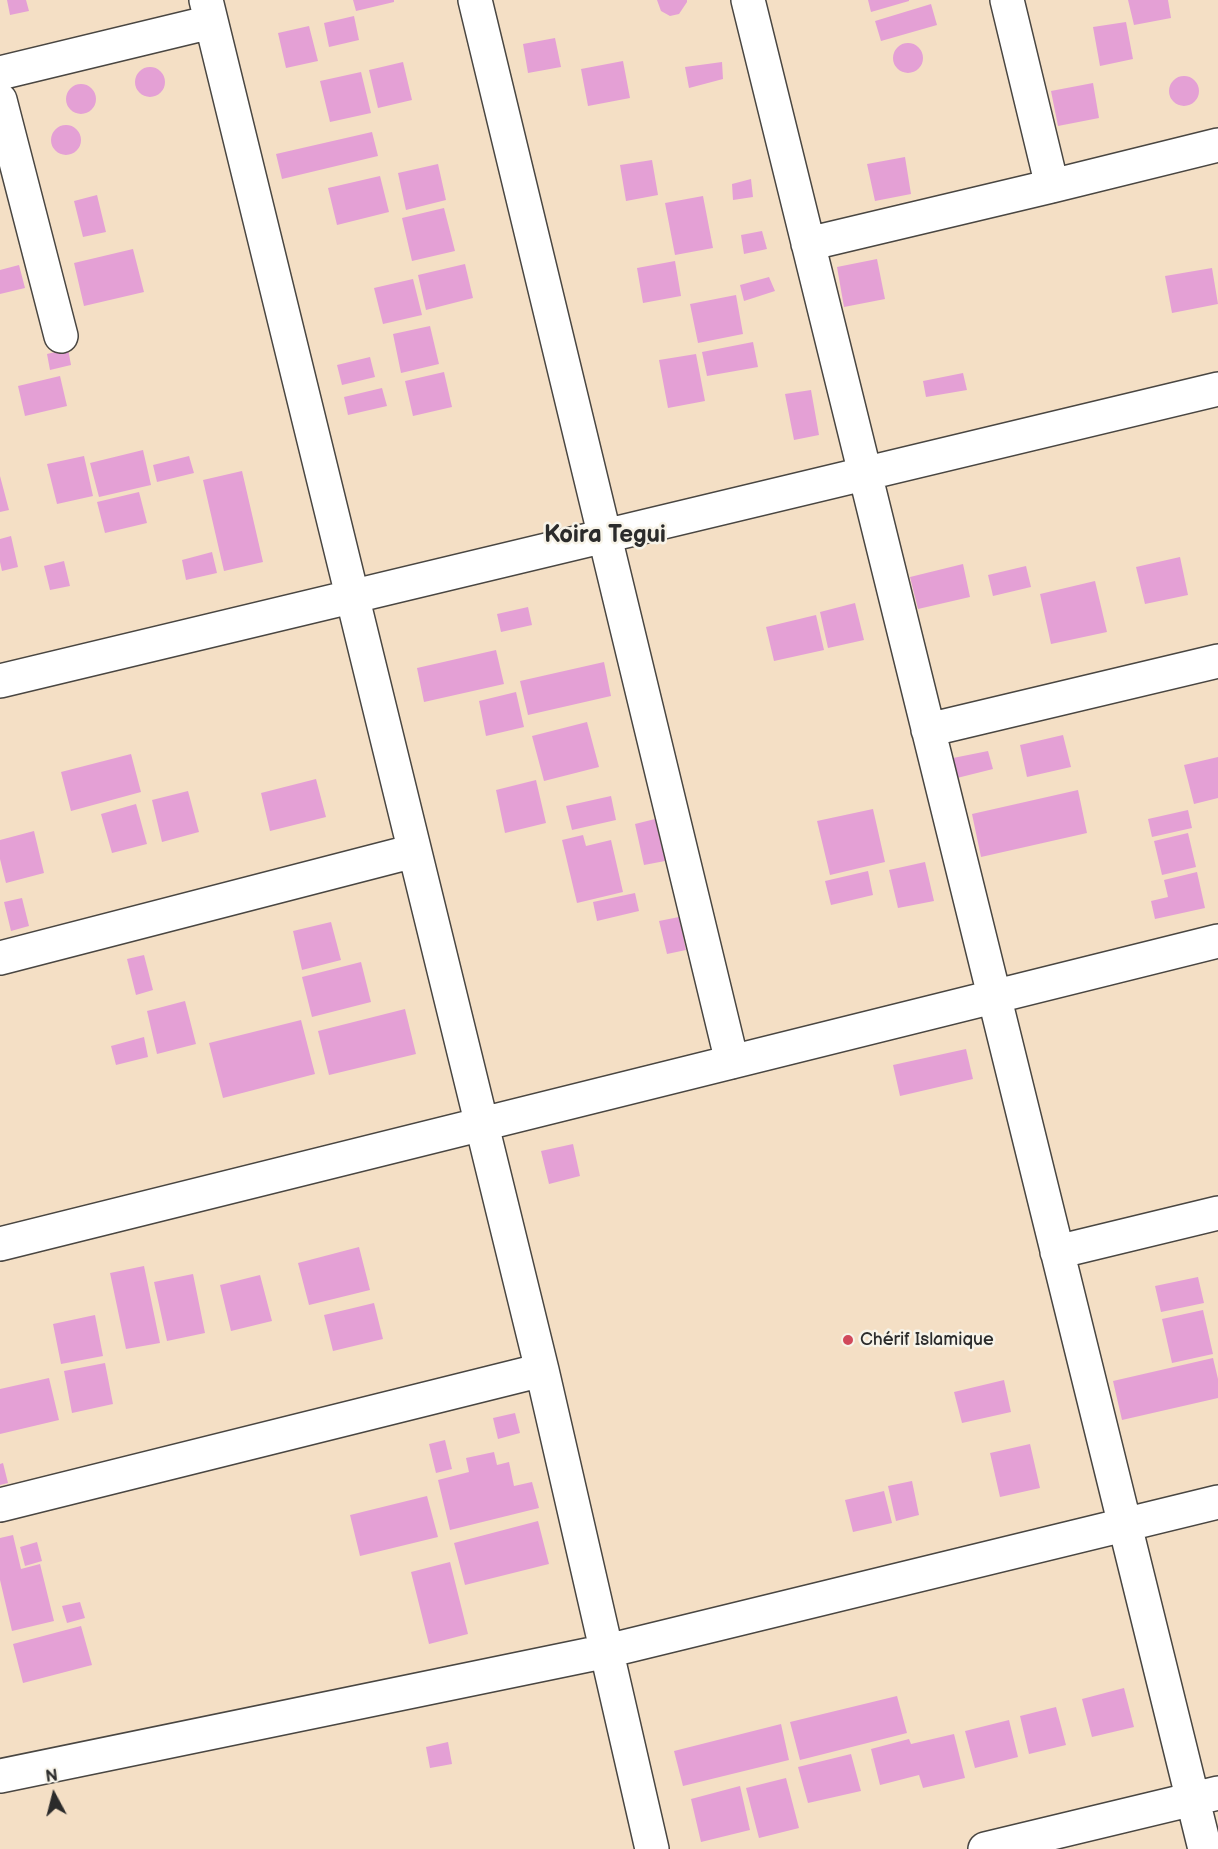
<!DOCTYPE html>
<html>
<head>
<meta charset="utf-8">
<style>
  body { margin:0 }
  #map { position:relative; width:1218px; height:1849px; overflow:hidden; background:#f4dfc5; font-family:"Balsamiq Sans",sans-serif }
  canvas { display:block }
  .north { position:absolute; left:24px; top:1765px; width:60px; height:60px; -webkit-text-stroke:4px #f7f3e8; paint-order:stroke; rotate:353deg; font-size:16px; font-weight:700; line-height:24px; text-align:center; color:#2b2b2b }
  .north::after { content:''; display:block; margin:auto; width:21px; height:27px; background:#2b2b2b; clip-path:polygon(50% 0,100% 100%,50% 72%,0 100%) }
</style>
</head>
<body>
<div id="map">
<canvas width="1218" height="1849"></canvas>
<div class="north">N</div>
</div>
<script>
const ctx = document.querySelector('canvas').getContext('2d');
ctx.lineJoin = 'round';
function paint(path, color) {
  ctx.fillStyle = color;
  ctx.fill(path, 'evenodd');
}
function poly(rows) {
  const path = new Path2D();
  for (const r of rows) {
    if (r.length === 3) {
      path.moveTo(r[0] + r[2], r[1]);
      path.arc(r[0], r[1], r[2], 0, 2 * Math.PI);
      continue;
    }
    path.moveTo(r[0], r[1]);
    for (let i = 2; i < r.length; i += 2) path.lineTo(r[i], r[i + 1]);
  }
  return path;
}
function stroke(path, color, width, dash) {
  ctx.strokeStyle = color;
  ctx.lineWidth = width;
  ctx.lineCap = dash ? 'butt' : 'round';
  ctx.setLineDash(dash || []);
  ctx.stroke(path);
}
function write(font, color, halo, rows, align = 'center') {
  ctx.font = font + ' "Balsamiq Sans",sans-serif';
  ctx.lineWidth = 5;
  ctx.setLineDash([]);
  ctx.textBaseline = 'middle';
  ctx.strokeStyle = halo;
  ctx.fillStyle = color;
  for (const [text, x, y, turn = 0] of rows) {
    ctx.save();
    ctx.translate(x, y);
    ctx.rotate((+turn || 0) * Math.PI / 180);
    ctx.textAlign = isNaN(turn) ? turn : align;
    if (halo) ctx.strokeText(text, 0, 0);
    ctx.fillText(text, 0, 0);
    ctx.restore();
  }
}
const building = poly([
  [7,0,26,0,29,11,10,15],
  [353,0,394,0,394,2,356,11],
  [657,0,687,0,687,2,679,14,670,16,661,11],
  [868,0,909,0,909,1,871,12],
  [1128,0,1168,0,1171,18,1134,25],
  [931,4,937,25,881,41,875,21],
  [354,16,359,40,329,47,324,23],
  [1126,22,1133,59,1100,66,1093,27],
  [309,26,318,61,286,68,278,33],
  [555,38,561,67,528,73,523,44],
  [908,58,15],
  [623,61,630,98,588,106,581,69],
  [403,62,412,100,378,108,369,70],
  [722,62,723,79,689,88,685,67],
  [150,82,15],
  [361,72,371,113,330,122,320,81],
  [1184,91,15],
  [1093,83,1099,118,1058,126,1051,91],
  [81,99,15],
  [66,140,15],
  [372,132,378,156,282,179,276,154],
  [905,157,911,194,875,201,867,164],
  [652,160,658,195,626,201,620,165],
  [438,164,446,200,406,210,398,173],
  [380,176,389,212,337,225,328,188],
  [751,179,753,197,733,200,732,184],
  [97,195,106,232,83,237,74,201],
  [703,196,713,248,675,255,665,203],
  [444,208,455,251,412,261,402,218],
  [762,231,767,249,744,254,741,235],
  [133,249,144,292,84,306,74,263],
  [877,259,885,299,844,307,837,267],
  [675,261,681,296,643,303,637,268],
  [465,264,473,298,426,310,418,275],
  [19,265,25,288,0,294,0,270],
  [1212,268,1218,304,1172,313,1165,276],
  [769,277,775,291,744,301,740,285],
  [413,279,422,315,383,324,374,288],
  [736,295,743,334,698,343,690,304],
  [430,326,439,364,401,373,393,334],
  [753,342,758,367,707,376,702,352],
  [68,349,71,365,50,370,47,354],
  [696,354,705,401,668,408,659,360],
  [370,357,375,377,342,385,337,365],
  [444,372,452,407,413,416,405,381],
  [963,373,967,390,926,397,923,381],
  [60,376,67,406,25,416,18,386],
  [382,388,387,406,348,415,344,397],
  [811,390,819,435,794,440,785,394],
  [143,450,151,485,99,497,90,463],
  [84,456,93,496,57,504,47,464],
  [189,456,194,473,157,482,153,465],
  [242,471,263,562,224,571,203,480],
  [0,476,9,510,0,512],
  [139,492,147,523,105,533,97,502],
  [11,536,18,567,2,571,0,562,0,539],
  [212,552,217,573,186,580,182,560],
  [1180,557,1188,595,1145,604,1136,567],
  [64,561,70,586,50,590,44,566],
  [963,564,970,597,918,609,910,577],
  [1026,566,1031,587,993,596,988,575],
  [1095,581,1107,632,1051,644,1040,594],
  [855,603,864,640,828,648,820,612],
  [528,607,532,625,501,632,497,614],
  [816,615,824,650,774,661,766,627],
  [496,650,504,684,424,702,417,668],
  [604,662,611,696,528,715,520,681],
  [516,692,524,727,486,736,479,701],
  [587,722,599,767,544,781,532,736],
  [1063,735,1071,767,1027,777,1020,745],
  [988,751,993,769,957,778,953,758],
  [131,754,141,792,71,811,61,772],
  [1218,757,1218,798,1194,804,1184,765],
  [316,779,326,817,270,831,261,793],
  [536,780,546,823,505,833,496,790],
  [1078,790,1087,833,981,857,972,814],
  [188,791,199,832,162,842,152,800],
  [611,796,616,820,572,830,566,806],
  [136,804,147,844,112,853,101,814],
  [873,809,885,862,830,875,817,821],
  [1188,810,1192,828,1152,837,1148,819],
  [655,819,665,861,644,865,635,824],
  [34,831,44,873,6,883,0,859,0,840],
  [1188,833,1196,867,1162,875,1154,841],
  [583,835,586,846,611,840,623,892,577,903,562,840],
  [925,862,934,901,898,908,889,870],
  [868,871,873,895,831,905,825,881],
  [1197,872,1205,908,1155,919,1151,901,1168,897,1164,880],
  [635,893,639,911,597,921,593,902],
  [22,898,29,926,11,931,4,902],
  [679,917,686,950,667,954,659,921],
  [331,922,341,960,302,970,293,931],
  [144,955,153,990,136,995,127,959],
  [361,962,371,1002,312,1017,302,977],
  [185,1001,196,1044,157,1054,147,1011],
  [405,1009,416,1054,329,1075,318,1031],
  [301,1020,315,1074,223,1098,209,1043],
  [144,1037,148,1057,116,1065,111,1046],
  [966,1049,973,1079,900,1096,893,1065],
  [573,1144,580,1176,549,1184,541,1151],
  [359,1247,370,1290,309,1305,298,1263],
  [144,1266,160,1343,126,1349,110,1273],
  [193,1274,205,1333,167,1341,154,1282],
  [260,1275,272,1321,231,1331,220,1285],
  [1198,1277,1204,1303,1161,1312,1155,1286],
  [374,1303,383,1339,333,1351,324,1315],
  [1203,1310,1213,1354,1172,1363,1162,1319],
  [95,1315,103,1356,61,1364,53,1324],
  [1213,1358,1218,1379,1218,1398,1122,1420,1113,1381],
  [105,1363,113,1404,72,1413,64,1371],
  [49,1378,59,1420,0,1434,0,1389],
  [1004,1380,1011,1412,962,1423,954,1392],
  [515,1413,520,1433,498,1439,493,1418],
  [445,1440,452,1469,436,1473,429,1444],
  [1030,1444,1040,1488,1000,1497,990,1453],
  [494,1452,497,1465,509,1462,514,1486,532,1482,539,1508,450,1530,438,1480,469,1472,466,1458],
  [3,1463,8,1483,0,1485,0,1464],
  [912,1481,919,1515,896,1521,888,1486],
  [884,1491,892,1523,853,1532,845,1500],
  [427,1496,438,1537,360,1556,350,1515],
  [538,1521,549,1564,465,1585,454,1543],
  [13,1535,21,1569,40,1564,54,1621,12,1631,0,1580,0,1538],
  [37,1542,42,1561,25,1566,20,1547],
  [450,1562,468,1634,429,1644,411,1572],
  [80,1602,85,1618,67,1623,62,1606],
  [81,1626,92,1665,23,1683,13,1644],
  [1124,1688,1134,1727,1092,1737,1082,1699],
  [897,1696,907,1733,800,1760,790,1722],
  [1056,1707,1066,1745,1029,1754,1020,1716],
  [1009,1720,1018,1757,975,1768,965,1731],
  [781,1724,789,1760,683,1786,674,1751],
  [954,1734,965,1778,923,1788,919,1775,880,1785,871,1749,909,1739,911,1744],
  [448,1742,452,1764,430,1768,426,1747],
  [851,1754,861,1791,808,1803,798,1767],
  [786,1778,799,1828,759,1838,746,1788],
  [740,1786,750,1830,701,1842,691,1799]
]);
const minor = poly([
  [206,0,542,1370,652,1849],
  [475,0,732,1062],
  [748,0,1205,1849],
  [1007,0,1052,186],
  [0,73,211,22],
  [0,100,61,336],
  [808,244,1052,186,1218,145],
  [0,681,1218,389],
  [928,730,1218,661],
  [0,958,414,851],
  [0,1244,1218,941],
  [1057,1252,1218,1213],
  [0,1505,542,1370],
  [0,1776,607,1651,1218,1502],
  [985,1849,1218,1793]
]);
const markers = [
  [848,1340,6,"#d1495b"]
];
const poiNames = [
  ["Chérif Islamique",860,1340]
];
const districtNames = [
  ["Koira Tegui",605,536]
];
paint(building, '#e4a0d5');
stroke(minor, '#494642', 36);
stroke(minor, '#fff', 33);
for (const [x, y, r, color] of markers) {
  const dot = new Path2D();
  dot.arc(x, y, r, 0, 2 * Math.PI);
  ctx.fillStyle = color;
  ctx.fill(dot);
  stroke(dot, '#f7f3e8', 2);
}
write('18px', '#2b2b2b', '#f7f3e8', poiNames, 'left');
write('bold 24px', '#2b2b2b', '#f7f3e8', districtNames);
</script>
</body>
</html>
